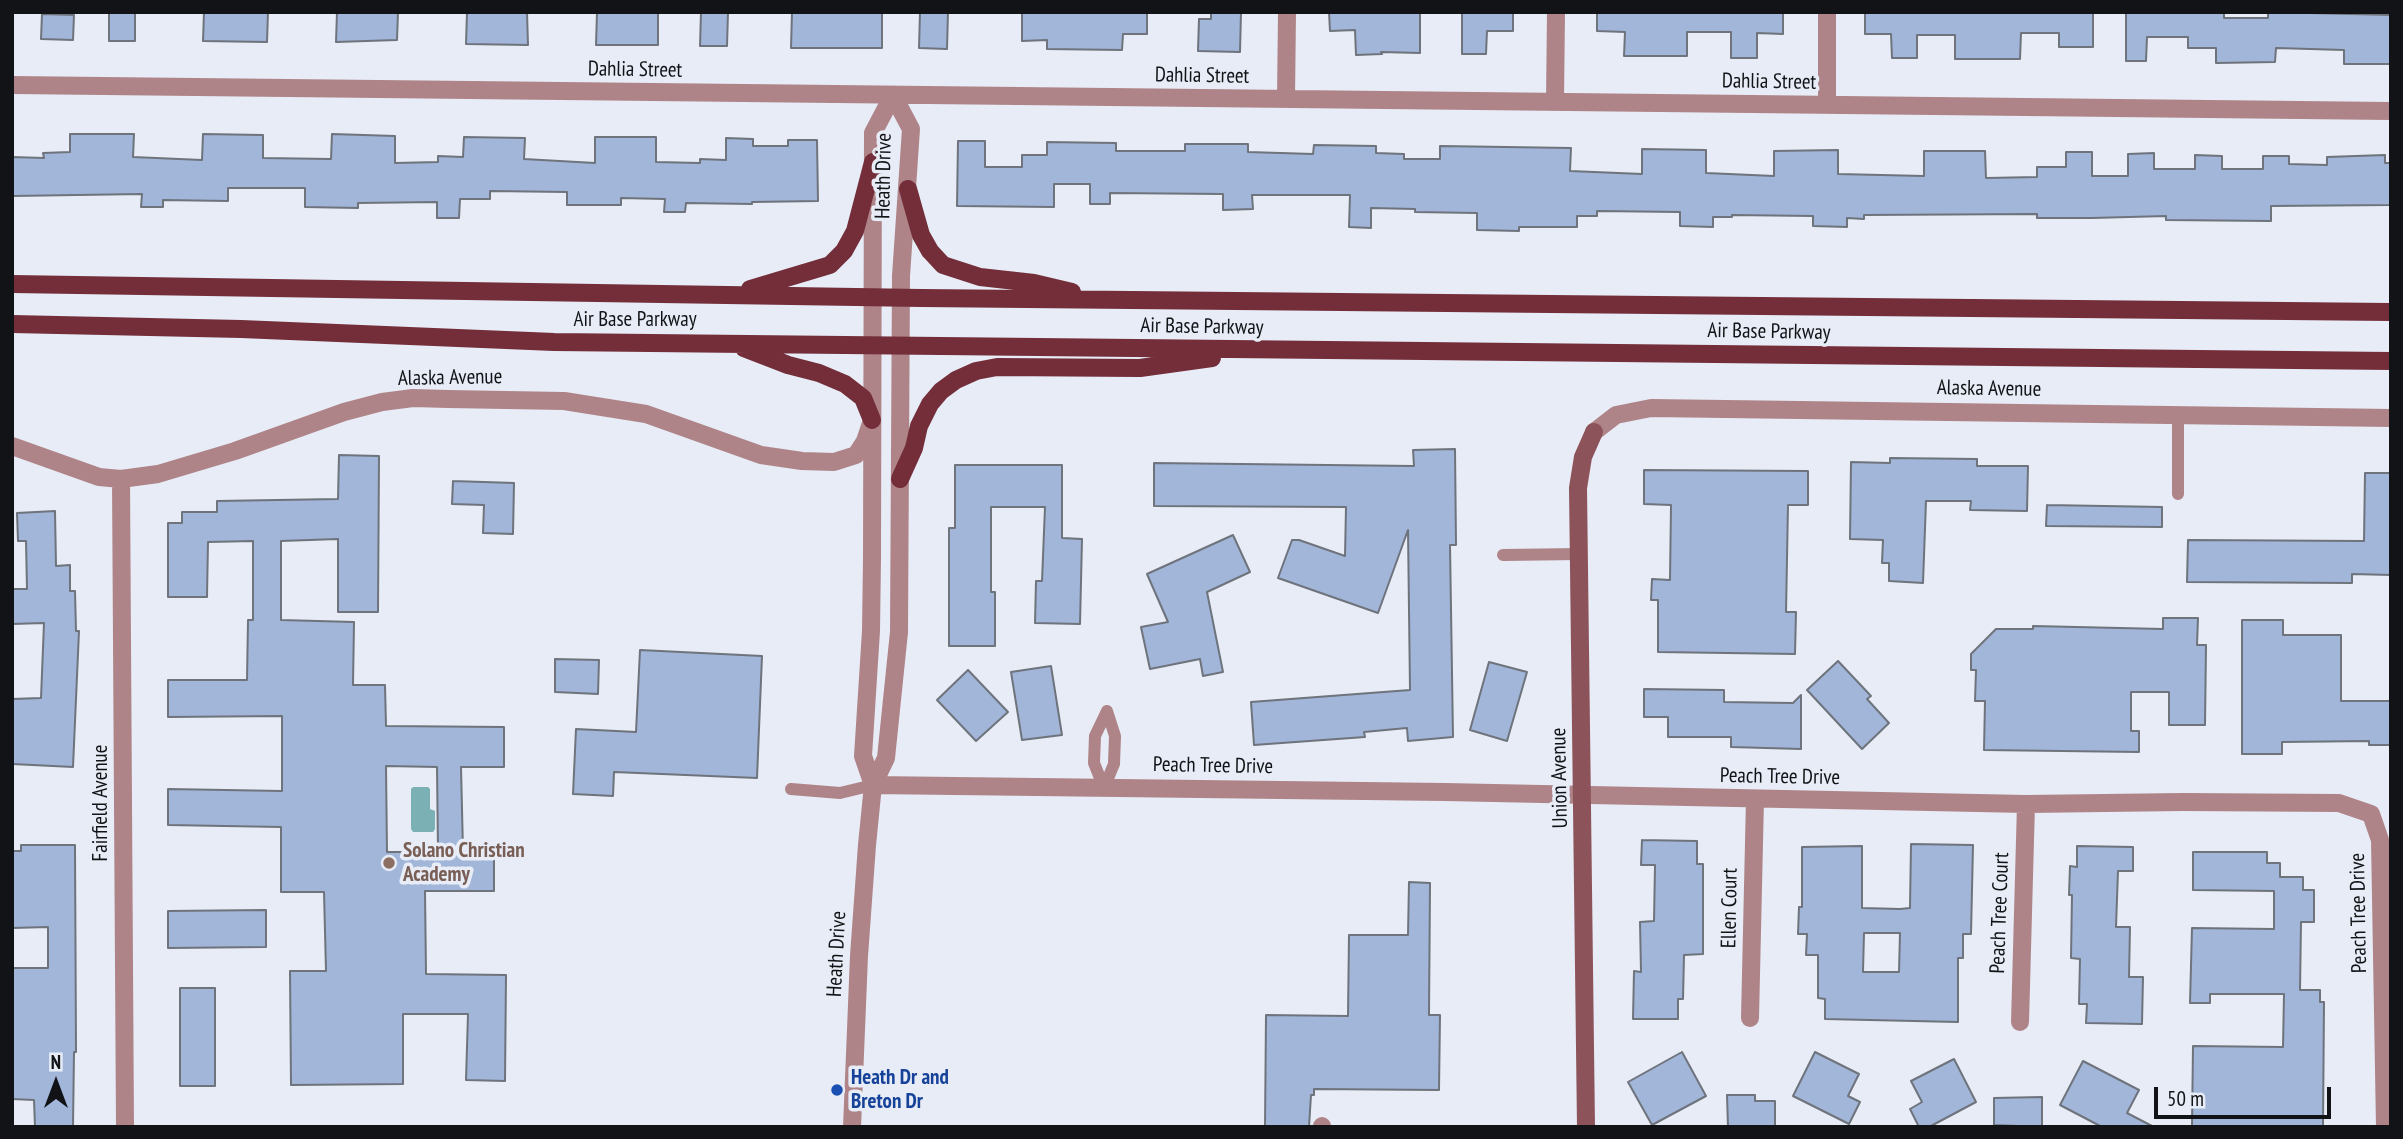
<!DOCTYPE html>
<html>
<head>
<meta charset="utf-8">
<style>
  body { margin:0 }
  #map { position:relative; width:2403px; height:1139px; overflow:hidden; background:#e7ecf6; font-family:"PT Sans Narrow",sans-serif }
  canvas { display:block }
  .frame { position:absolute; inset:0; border:14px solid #111316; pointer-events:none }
  .north { position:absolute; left:21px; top:1048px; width:70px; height:70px; -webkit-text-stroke:5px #e7ecf6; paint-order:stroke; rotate:0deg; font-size:19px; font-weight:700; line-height:28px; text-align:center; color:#111316 }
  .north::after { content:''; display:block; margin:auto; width:24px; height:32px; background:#111316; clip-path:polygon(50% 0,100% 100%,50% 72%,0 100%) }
  .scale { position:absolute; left:2154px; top:1087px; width:177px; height:32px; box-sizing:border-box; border:4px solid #111316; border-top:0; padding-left:9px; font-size:21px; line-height:24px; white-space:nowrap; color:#111316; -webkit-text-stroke:5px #e7ecf6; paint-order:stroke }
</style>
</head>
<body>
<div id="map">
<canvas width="2403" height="1139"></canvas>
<div class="frame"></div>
<div class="north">N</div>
<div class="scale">50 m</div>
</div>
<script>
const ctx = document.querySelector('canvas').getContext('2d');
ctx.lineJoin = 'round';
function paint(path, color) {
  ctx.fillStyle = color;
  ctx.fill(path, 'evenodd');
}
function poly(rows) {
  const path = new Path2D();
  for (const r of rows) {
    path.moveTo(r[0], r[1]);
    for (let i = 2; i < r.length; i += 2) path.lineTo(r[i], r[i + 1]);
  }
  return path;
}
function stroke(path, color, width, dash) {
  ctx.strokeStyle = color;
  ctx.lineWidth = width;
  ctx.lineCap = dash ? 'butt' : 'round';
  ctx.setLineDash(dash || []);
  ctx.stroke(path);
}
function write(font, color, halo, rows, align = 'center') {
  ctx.font = font + ' "PT Sans Narrow",sans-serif';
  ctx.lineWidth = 7;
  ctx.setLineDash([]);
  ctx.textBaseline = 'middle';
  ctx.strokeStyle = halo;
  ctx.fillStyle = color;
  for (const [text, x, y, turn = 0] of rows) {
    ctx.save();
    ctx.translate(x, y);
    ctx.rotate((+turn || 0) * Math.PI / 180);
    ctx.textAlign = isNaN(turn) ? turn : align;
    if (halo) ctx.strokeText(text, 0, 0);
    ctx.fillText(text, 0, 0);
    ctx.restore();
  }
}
const water = poly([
  [413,787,428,787,430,789,430,809,435,811,435,829,433,832,413,832,411,829,411,789]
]);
const building = poly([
  [109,12,135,12,135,41,109,41,109,12],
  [204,12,268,12,267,42,203,41,204,12],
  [337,12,398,12,397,40,336,42,337,12],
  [467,12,527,12,528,45,466,44,467,12],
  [597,12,658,12,658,45,596,45,597,12],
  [701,12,728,12,727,46,700,46,701,12],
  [792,12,882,12,882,48,791,48,792,12],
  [920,12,948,12,947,49,919,48,920,12],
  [1022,12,1147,12,1147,34,1123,34,1122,50,1047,49,1047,40,1022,41,1022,12],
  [1211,12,1241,12,1240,52,1198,51,1199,19,1211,19,1211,12],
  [1329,12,1420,12,1420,53,1381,52,1382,54,1356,55,1355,30,1330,31,1329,12],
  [1462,12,1513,12,1513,31,1487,31,1486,54,1462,54,1462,12],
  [1597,12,1783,12,1783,34,1757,33,1757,58,1731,58,1731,32,1687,32,1687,56,1624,56,1625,32,1597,31,1597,12],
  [1865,12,2093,12,2093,47,2059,47,2059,33,2021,33,2020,59,1955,59,1955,35,1917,35,1917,58,1892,58,1891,34,1865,34,1865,12],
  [2126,12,2224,12,2224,18,2268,18,2268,12,2391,15,2391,64,2344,64,2344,50,2276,48,2275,62,2216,63,2216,48,2188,48,2188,37,2147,37,2146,61,2126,61,2126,12],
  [42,14,74,15,73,40,41,39,42,14],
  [70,134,134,134,133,157,202,160,203,134,263,135,263,158,331,159,332,134,395,136,395,163,438,162,438,156,463,157,464,137,525,138,524,159,595,163,595,137,656,137,656,162,700,163,700,159,726,160,726,138,753,139,753,146,788,146,788,140,817,140,818,201,752,202,752,204,686,203,685,212,664,212,665,199,621,198,621,205,567,205,567,192,490,191,490,199,460,199,459,218,437,218,437,202,358,203,358,208,305,207,305,188,228,188,228,201,163,200,163,207,141,207,142,194,12,196,12,157,44,158,43,153,70,152,70,134],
  [958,141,985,141,985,167,1022,167,1022,155,1047,155,1047,142,1116,143,1116,151,1185,151,1185,144,1248,144,1248,152,1313,154,1314,145,1376,146,1376,153,1404,154,1404,159,1440,159,1440,146,1571,148,1570,171,1642,174,1642,149,1706,150,1706,173,1774,176,1774,151,1838,150,1838,174,1924,176,1924,151,1985,151,1986,178,2037,177,2037,167,2066,167,2066,152,2092,152,2092,176,2128,176,2128,154,2154,153,2154,169,2195,169,2195,155,2222,156,2222,169,2263,169,2263,156,2289,156,2289,164,2327,165,2327,157,2385,155,2385,163,2391,163,2391,205,2271,206,2271,221,2166,220,2166,216,2092,218,2037,218,2037,214,1864,215,1864,219,1847,218,1847,227,1813,226,1813,216,1732,215,1732,217,1713,217,1713,227,1680,226,1680,212,1597,211,1597,216,1577,216,1577,227,1519,227,1519,231,1477,230,1477,213,1415,212,1415,209,1371,208,1371,228,1349,227,1350,195,1252,195,1253,209,1223,210,1223,194,1110,193,1110,204,1090,204,1090,184,1054,184,1054,207,957,206,958,141],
  [1455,449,1456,545,1450,545,1453,737,1408,741,1407,728,1364,732,1365,737,1254,745,1251,702,1410,690,1408,530,1378,613,1278,578,1292,540,1299,540,1345,556,1346,507,1154,506,1154,463,1414,466,1413,450,1455,449],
  [339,455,379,456,378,612,338,612,338,539,281,541,281,620,354,622,353,685,385,685,386,726,504,727,504,767,461,767,463,851,494,851,494,891,425,891,426,974,506,975,505,1081,466,1080,468,1014,403,1014,403,1084,291,1085,290,971,326,971,324,892,281,892,281,827,168,825,168,789,282,791,282,716,168,717,168,680,247,680,248,620,253,620,253,541,208,542,207,597,168,597,168,523,182,523,182,512,217,512,217,501,338,499,339,455],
  [386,766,437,767,438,852,387,852,386,766],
  [1890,458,1977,459,1977,466,2028,466,2027,511,1970,510,1971,501,1926,501,1923,583,1889,581,1889,563,1882,563,1883,540,1850,539,1851,462,1890,463,1890,458],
  [955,465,1062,465,1062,538,1082,539,1080,624,1035,623,1036,581,1042,581,1045,507,991,507,991,592,995,592,995,646,949,646,949,528,955,528,955,465],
  [1644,470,1808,471,1808,505,1788,505,1786,612,1796,612,1795,654,1658,652,1658,600,1651,600,1652,579,1670,580,1671,505,1644,504,1644,470],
  [2365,473,2391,473,2391,575,2352,574,2352,583,2187,582,2188,540,2364,541,2365,473],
  [453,481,514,483,513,534,483,533,484,505,452,504,453,481],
  [2047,505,2162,507,2162,527,2046,526,2047,505],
  [55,511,56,566,70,565,70,591,75,591,76,631,79,631,73,767,12,764,12,699,41,698,44,623,12,624,12,589,27,589,26,541,18,541,17,513,55,511],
  [1233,535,1250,572,1207,592,1223,672,1203,676,1200,659,1150,669,1141,627,1168,622,1147,574,1233,535],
  [2163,618,2198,618,2197,645,2206,645,2205,725,2169,725,2169,692,2131,692,2131,731,2139,731,2139,752,1984,750,1985,701,1975,701,1976,670,1971,670,1971,654,1996,629,2033,629,2033,626,2163,629,2163,618],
  [2242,620,2283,620,2283,635,2341,635,2341,701,2391,701,2391,745,2369,745,2369,741,2282,742,2282,754,2242,754,2242,620],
  [640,650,762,656,757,778,614,772,613,796,573,794,576,729,636,732,640,650],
  [555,659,599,660,598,694,555,692,555,659],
  [1838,661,1871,696,1867,699,1889,723,1862,749,1807,690,1838,661],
  [1489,662,1527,672,1507,741,1470,730,1489,662],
  [1051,666,1062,735,1022,740,1011,672,1051,666],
  [968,670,1008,712,976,741,937,700,968,670],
  [1644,689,1724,690,1724,702,1793,703,1801,695,1801,749,1731,747,1731,737,1668,737,1668,717,1644,717,1644,689],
  [1642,840,1697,841,1697,864,1703,864,1703,954,1684,955,1683,999,1678,999,1678,1019,1633,1019,1634,971,1641,972,1640,922,1654,921,1655,865,1641,865,1642,840],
  [1911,844,1973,845,1971,934,1963,934,1963,958,1958,958,1958,1022,1825,1019,1825,999,1818,998,1818,955,1806,955,1807,934,1798,934,1799,907,1802,907,1802,847,1862,846,1862,908,1900,909,1910,908,1911,844],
  [1864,933,1900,933,1899,972,1863,972,1864,933],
  [21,845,75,845,76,1052,74,1052,73,1127,35,1127,34,1100,12,1099,12,968,48,968,48,927,12,928,12,851,21,851,21,845],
  [2077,846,2133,847,2133,871,2118,871,2116,927,2130,927,2129,977,2143,977,2142,1024,2086,1023,2087,1004,2079,1004,2080,959,2071,958,2072,895,2069,895,2070,866,2077,867,2077,846],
  [2193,852,2267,852,2267,863,2280,863,2280,877,2303,877,2303,890,2314,890,2314,922,2301,922,2300,990,2320,990,2320,1002,2324,1002,2323,1127,2192,1126,2193,1046,2283,1047,2284,994,2210,994,2210,1003,2190,1003,2192,928,2274,929,2274,891,2193,890,2193,852],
  [1409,882,1430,883,1429,1015,1440,1015,1439,1090,1314,1089,1314,1095,1311,1095,1309,1127,1265,1127,1266,1015,1348,1016,1349,935,1408,935,1409,882],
  [266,910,266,947,168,948,168,911,266,910],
  [180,988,215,988,215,1086,180,1086,180,988],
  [1682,1052,1706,1096,1652,1125,1628,1082,1682,1052],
  [1815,1052,1859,1074,1848,1096,1860,1102,1849,1124,1793,1096,1815,1052],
  [1954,1059,1976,1102,1929,1127,1919,1127,1910,1109,1922,1102,1911,1081,1954,1059],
  [2083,1061,2139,1090,2127,1113,2154,1127,2102,1127,2060,1105,2083,1061],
  [1727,1095,1755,1095,1755,1101,1775,1101,1775,1127,1728,1127,1727,1095],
  [2042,1097,2042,1127,1994,1125,1994,1098,2042,1097]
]);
const lane = poly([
  [2178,414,2178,494],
  [1503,555,1579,554],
  [1104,788,1094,763,1095,736,1107,711],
  [1104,788,1114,764,1115,736,1107,711],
  [791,789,840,793,873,785]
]);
const street = poly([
  [12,85,2391,111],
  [1286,99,1287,12],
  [1555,102,1556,12],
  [1827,105,1827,12],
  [1594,432,1616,415,1651,408,2391,418],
  [12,446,99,477,121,479,158,474,235,451,344,412,382,402,413,398,448,399,564,401,646,414,761,455,802,461,834,462,856,455,865,441,872,420],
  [121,479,125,1127],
  [873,785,1445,792,2026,804,2183,802,2339,803,2371,814,2380,840,2385,1127],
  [873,785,863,756,871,631,872,558,873,133,893,95],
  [1750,1018,1755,799],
  [2020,1022,2026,804],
  [1322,1126,1322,1127],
  [852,1127,859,956,867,845,873,785,886,758,899,632,901,276,911,129,893,95]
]);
const secondary = poly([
  [1586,1127,1578,488,1583,457,1594,432]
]);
const primary = poly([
  [908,189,921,235,930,251,943,265,980,277,1034,283,1072,292],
  [12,284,921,298,2391,312],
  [750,289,830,265,844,251,855,231,873,162],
  [12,324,241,329,554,342,2391,361],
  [744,348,788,365,819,373,845,384,863,398,872,420],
  [900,479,914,448,919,426,930,404,941,391,956,380,976,371,997,367,1140,368,1212,358]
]);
const markers = [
  [389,863,7,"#8d6e63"],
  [837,1090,7,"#1a4fb4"]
];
const streetNames = [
  ["Dahlia Street",635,70,1],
  ["Dahlia Street",1202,76,1],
  ["Dahlia Street",1769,82,1],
  ["Heath Drive",884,176,-89],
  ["Air Base Parkway",635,320],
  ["Air Base Parkway",1202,327,1],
  ["Air Base Parkway",1769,332,1],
  ["Alaska Avenue",450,378,-1],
  ["Alaska Avenue",1989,389,1],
  ["Peach Tree Drive",1213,766,1],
  ["Peach Tree Drive",1780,777,1],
  ["Union Avenue",1560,778,-91],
  ["Fairfield Avenue",101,803,-90],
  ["Ellen Court",1730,908,-89],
  ["Peach Tree Court",2000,913,-88],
  ["Peach Tree Drive",2359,913,-91],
  ["Heath Drive",837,954,-87]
];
const educationNames = [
  ["Solano Christian",403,851],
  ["Academy",403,875]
];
const transitNames = [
  ["Heath Dr and",851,1078],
  ["Breton Dr",851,1102]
];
paint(water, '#7bb0b4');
paint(building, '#a1b6d9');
stroke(building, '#6e737c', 2);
stroke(lane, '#ae8488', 12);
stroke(street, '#ae8488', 18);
stroke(secondary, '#8d535a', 18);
stroke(primary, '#732e3a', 18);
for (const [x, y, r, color] of markers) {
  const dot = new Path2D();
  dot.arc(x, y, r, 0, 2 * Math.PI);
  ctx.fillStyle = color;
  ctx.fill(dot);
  stroke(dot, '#e7ecf6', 2.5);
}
write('21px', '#111316', '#e7ecf6', streetNames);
write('bold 21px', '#785e54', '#e7ecf6', educationNames, 'left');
write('bold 21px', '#164399', '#e7ecf6', transitNames, 'left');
</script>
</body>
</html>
